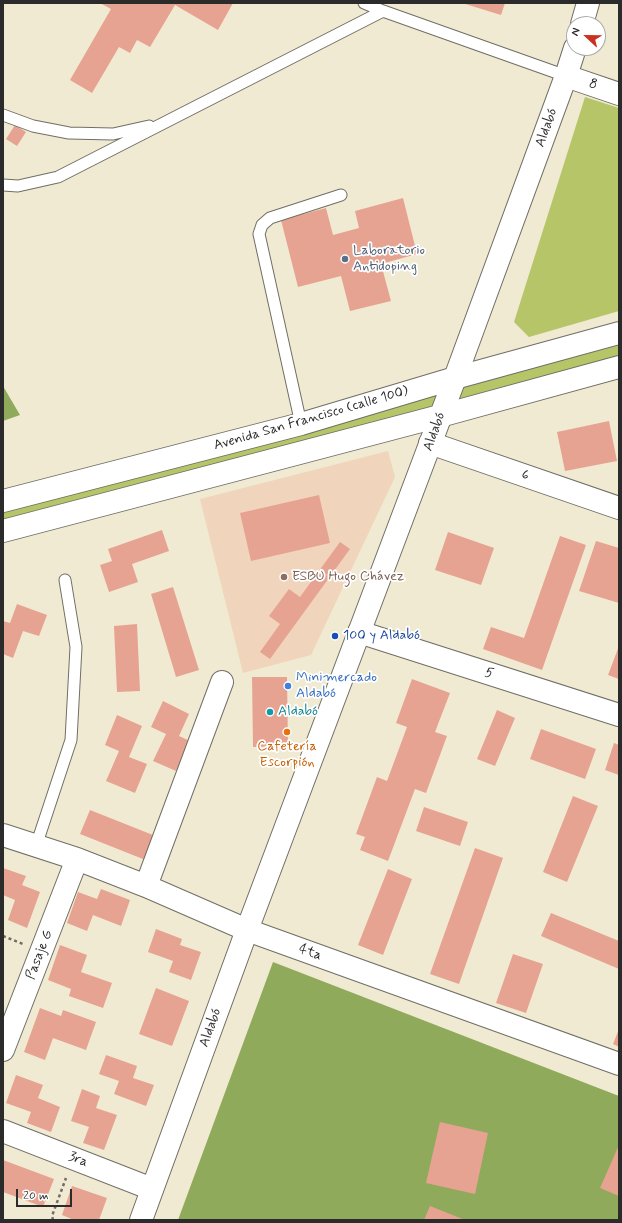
<!DOCTYPE html>
<html>
<head>
<meta charset="utf-8">
<style>
  body { margin:0 }
  #map { position:relative; width:622px; height:1223px; overflow:hidden; background:#f0ead2; font-family:Mynerve,sans-serif }
  canvas { display:block }
  .frame { position:absolute; inset:0; border:4px solid #2b2b2b; pointer-events:none }
  .north { position:absolute; left:566px; top:16px; width:40px; height:40px; box-sizing:border-box; background:#fff; border:1px solid #aaa; border-radius:50%; rotate:292deg; font-size:11px; font-weight:700; line-height:16px; text-align:center; color:#2b2b2b }
  .north::after { content:''; display:block; margin:auto; width:14px; height:18px; background:#c8321e; clip-path:polygon(50% 0,100% 100%,50% 72%,0 100%) }
  .scale { position:absolute; left:16px; top:1189px; width:56px; height:18px; box-sizing:border-box; border:2px solid #2b2b2b; border-top:0; padding-left:5px; font-size:12px; line-height:14px; white-space:nowrap; color:#2b2b2b; -webkit-text-stroke:3px #fff; paint-order:stroke }
</style>
</head>
<body>
<div id="map">
<canvas width="622" height="1223"></canvas>
<div class="frame"></div>
<div class="north">N</div>
<div class="scale">20 m</div>
</div>
<script>
const ctx = document.querySelector('canvas').getContext('2d');
ctx.lineJoin = 'round';
function paint(path, color) {
  ctx.fillStyle = color;
  ctx.fill(path, 'evenodd');
}
function poly(rows) {
  const path = new Path2D();
  for (const r of rows) {
    path.moveTo(r[0], r[1]);
    for (let i = 2; i < r.length; i += 2) path.lineTo(r[i], r[i + 1]);
  }
  return path;
}
function stroke(path, color, width, dash) {
  ctx.strokeStyle = color;
  ctx.lineWidth = width;
  ctx.lineCap = dash ? 'butt' : 'round';
  ctx.setLineDash(dash || []);
  ctx.stroke(path);
}
function write(font, color, halo, rows, align = 'center') {
  ctx.font = font + ' Mynerve,sans-serif';
  ctx.lineWidth = 3.5;
  ctx.setLineDash([]);
  ctx.textBaseline = 'middle';
  ctx.strokeStyle = halo;
  ctx.fillStyle = color;
  for (const [text, x, y, turn = 0] of rows) {
    ctx.save();
    ctx.translate(x, y);
    ctx.rotate((+turn || 0) * Math.PI / 180);
    ctx.textAlign = isNaN(turn) ? turn : align;
    if (halo) ctx.strokeText(text, 0, 0);
    ctx.fillText(text, 0, 0);
    ctx.restore();
  }
}
const built = poly([
  [388,451,395,477,311,655,243,673,200,499]
]);
const green = poly([
  [585,97,619,108,619,311,529,337,514,322],
  [619,345,619,357,458,400,463,386],
  [438,394,432,407,3,519,3,510]
]);
const forest = poly([
  [3,386,20,415,3,421],
  [273,962,619,1096,619,1220,178,1220]
]);
const building = poly([
  [100,3,233,3,218,30,175,5,150,47,137,40,130,53,119,47,92,93,70,80,111,9],
  [462,3,505,3,501,15],
  [15,125,26,132,17,146,6,139],
  [403,198,417,254,381,264,391,301,350,311,341,276,298,287,281,220,326,208,333,235,359,228,355,211],
  [609,421,617,461,565,471,557,432],
  [319,495,330,543,251,561,240,513],
  [162,530,169,551,132,564,138,582,109,592,100,565,112,561,108,549],
  [448,532,494,548,481,585,435,570],
  [560,536,586,545,542,670,483,649,491,627,524,638],
  [596,541,619,548,619,603,579,591],
  [340,542,350,549,270,659,260,652,280,624,269,616,289,589,300,597],
  [173,587,199,670,176,677,151,594],
  [17,604,47,615,39,636,23,631,13,658,3,654,3,621,10,623],
  [137,624,140,691,117,692,114,626],
  [619,646,619,679,608,675],
  [252,677,287,677,288,746,253,747],
  [412,679,450,693,435,732,447,736,426,793,415,789,388,861,360,850,365,837,356,834,377,777,387,781,407,727,396,723],
  [163,701,189,714,179,736,190,741,176,771,153,761,166,734,151,727],
  [497,710,515,718,495,766,477,759],
  [117,715,142,726,129,757,147,764,135,793,106,781,119,751,105,745],
  [541,729,596,749,585,779,530,759],
  [614,743,619,745,619,775,605,770],
  [573,796,598,806,567,882,543,872],
  [424,807,468,822,460,846,416,831],
  [90,810,158,837,148,861,80,834],
  [475,848,503,858,459,984,430,974],
  [3,868,26,876,22,885,40,892,27,928,8,920,15,900,3,895],
  [388,869,412,879,383,955,358,945],
  [101,889,130,900,121,926,93,915,87,931,67,923,78,892,97,899],
  [551,913,619,941,619,969,541,936],
  [156,929,182,939,180,945,201,952,191,980,169,972,173,961,148,952],
  [60,945,87,955,81,972,112,983,103,1008,69,996,71,989,48,980],
  [513,954,543,964,526,1013,496,1003],
  [156,988,189,1001,172,1046,139,1034],
  [40,1008,61,1016,63,1010,96,1022,86,1050,53,1038,45,1060,24,1052],
  [619,1029,619,1047,613,1044],
  [106,1055,137,1066,133,1078,154,1085,146,1106,114,1094,119,1081,99,1074],
  [16,1075,43,1085,38,1098,60,1107,51,1132,27,1123,31,1112,6,1103],
  [82,1089,100,1096,96,1108,117,1115,104,1150,83,1143,89,1127,71,1121],
  [440,1122,488,1133,475,1194,426,1183],
  [619,1145,619,1196,600,1188],
  [3,1160,54,1179,43,1207,3,1192],
  [72,1186,107,1198,99,1220,74,1220,62,1215],
  [430,1206,465,1220,424,1220]
]);
const path = poly([
  [3,936,23,944],
  [53,1220,52,1216,66,1178]
]);
const lane = poly([
  [364,3,383,11,566,76],
  [3,115,33,126,69,133,113,134,149,126],
  [3,185,18,186,58,177,383,11],
  [301,424,259,234,262,225,270,218,341,195],
  [36,846,71,740,76,647,65,580]
]);
const street = poly([
  [566,76,619,94],
  [430,443,619,508],
  [359,632,619,715],
  [3,835,77,859,146,886,247,930,619,1064],
  [146,886,222,682],
  [3,1050,77,859],
  [3,1131,152,1189]
]);
const secondary = poly([
  [582,24,588,3],
  [141,1220,247,930,455,378,566,76,575,48]
]);
const highway = poly([
  [3,501,301,424,455,378,619,333],
  [3,531,440,416,619,367]
]);
const markers = [
  [345,259,4,"#5c6f8a"],
  [284,577,4,"#8d6e63"],
  [335,636,4,"#1a4fb4"],
  [288,686,4,"#3f7fe0"],
  [270,712,4,"#0f9aa8"],
  [287,732,4,"#e8710a"]
];
const streetNames = [
  ["8",593,85,19],
  ["Aldabó",547,128,-70],
  ["Avenida San Francisco (calle 100)",311,419,-16],
  ["Aldabó",435,432,-70],
  ["6",525,476,19],
  ["5",489,674,18],
  ["4ta",310,953,20],
  ["Pasaje G",40,955,-69],
  ["Aldabó",211,1028,-70],
  ["3ra",78,1160,21]
];
const serviceNames = [
  ["Laboratorio",353,251],
  ["Antidoping",353,267]
];
const educationNames = [
  ["ESBU Hugo Chávez",292,577]
];
const transitNames = [
  ["100 y Aldabó",343,636]
];
const shopNames = [
  ["Minimercado",296,678],
  ["Aldabó",296,694]
];
const cultureNames = [
  ["Aldabó",278,712]
];
const foodNames = [
  ["Cafetería",287,747],
  ["Escorpión",287,763]
];
paint(built, '#f0d5bc');
paint(green, '#b6c568');
paint(forest, '#90aa5c');
paint(building, '#e7a391');
stroke(lane, '#706e65', 13);
stroke(street, '#706e65', 24);
stroke(secondary, '#706e65', 24);
stroke(highway, '#706e65', 24);
stroke(path, '#706e65', 2.5, [3, 3]);
stroke(lane, '#fff', 11);
stroke(street, '#fff', 22);
stroke(secondary, '#fff', 22);
stroke(highway, '#fff', 22);
for (const [x, y, r, color] of markers) {
  const dot = new Path2D();
  dot.arc(x, y, r, 0, 2 * Math.PI);
  ctx.fillStyle = color;
  ctx.fill(dot);
  stroke(dot, '#fff', 1.5);
}
write('14px', '#2b2b2b', '#fff', streetNames);
write('14px', '#4e5e75', '#fff', serviceNames, 'left');
write('14px', '#785e54', '#fff', educationNames, 'left');
write('14px', '#164399', '#fff', transitNames, 'left');
write('14px', '#366cbe', '#fff', shopNames, 'left');
write('14px', '#0d838f', '#fff', cultureNames, 'left');
write('14px', '#c56008', '#fff', foodNames);
</script>
</body>
</html>
